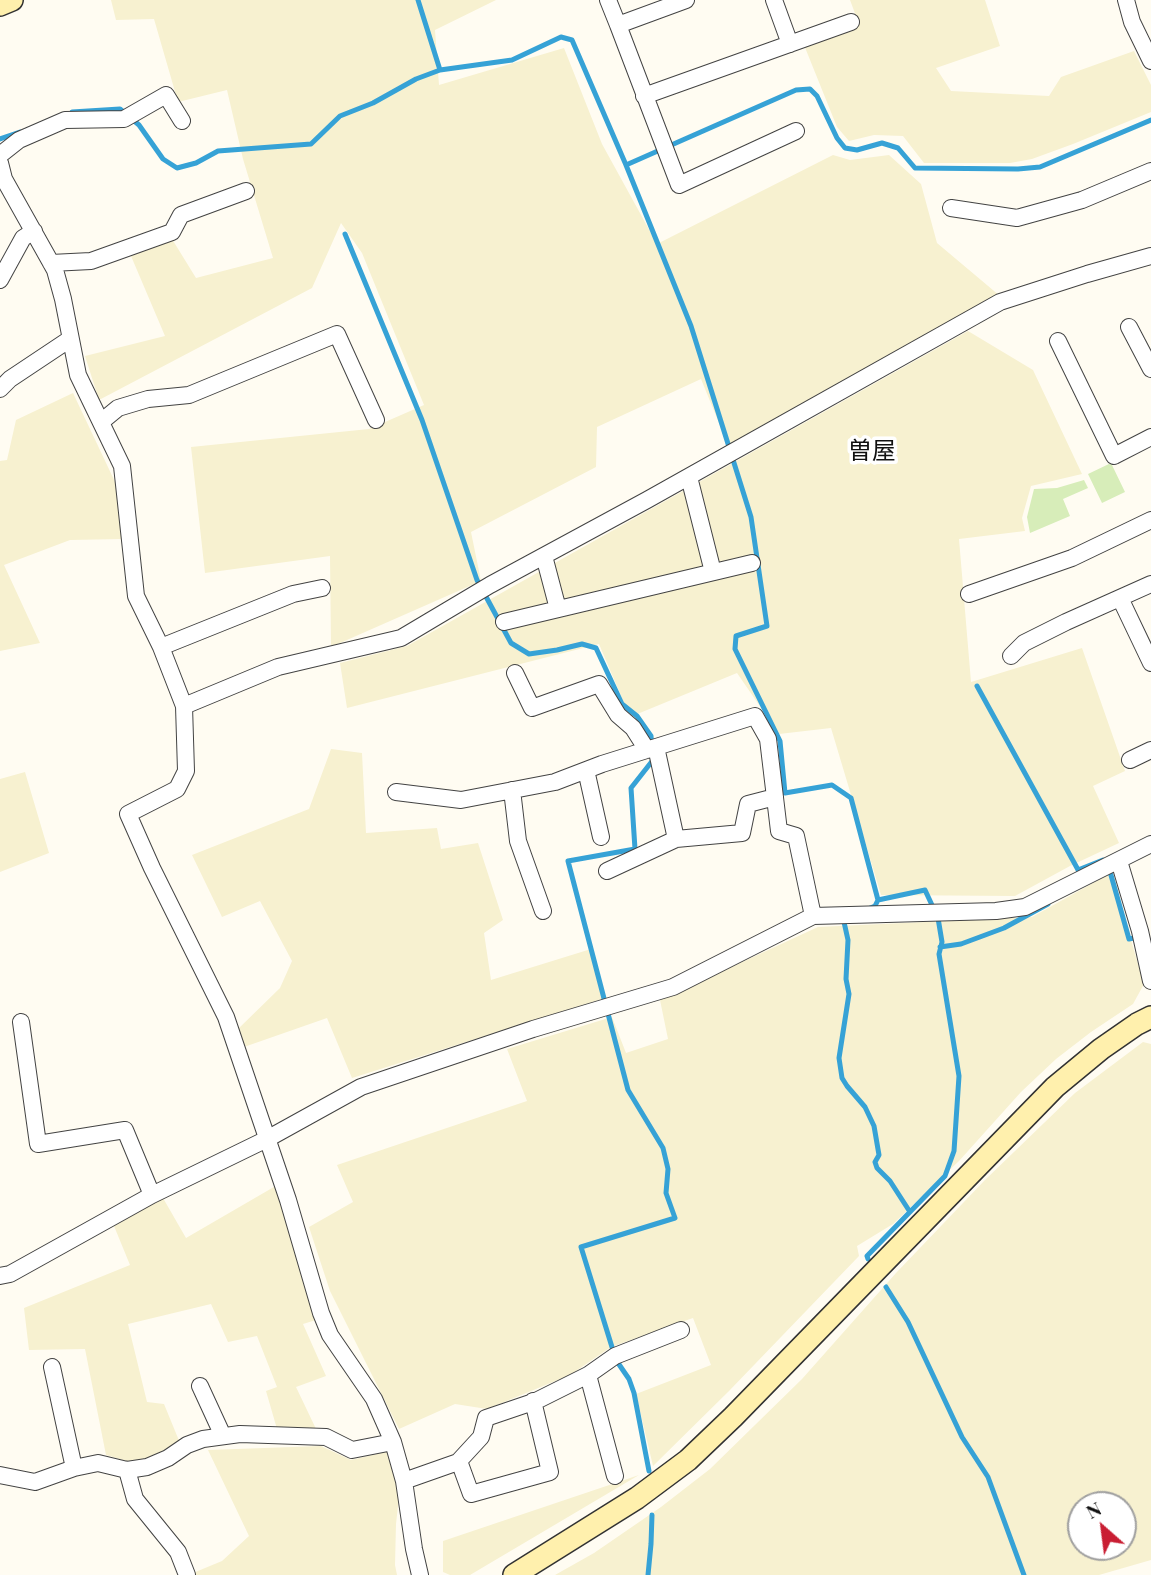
<!DOCTYPE html>
<html>
<head>
<meta charset="utf-8">
<style>
  body { margin:0 }
  #map { position:relative; width:1151px; height:1575px; overflow:hidden; background:#fffcf2; font-family:"Playfair Display",serif }
  canvas { display:block }
  .north { position:absolute; left:1067px; top:1491px; width:70px; height:70px; box-sizing:border-box; background:#fff; border:2px solid #9f9f9f; border-radius:50%; rotate:332deg; font-size:19px; font-weight:700; line-height:28px; text-align:center; color:#101010 }
  .north::after { content:''; display:block; margin:auto; width:24px; height:32px; background:#c91e33; clip-path:polygon(50% 0,100% 100%,50% 72%,0 100%) }
</style>
</head>
<body>
<div id="map">
<canvas width="1151" height="1575"></canvas>
<div class="north">N</div>
</div>
<script>
const ctx = document.querySelector('canvas').getContext('2d');
ctx.lineJoin = 'round';
function paint(path, color) {
  ctx.fillStyle = color;
  ctx.fill(path, 'evenodd');
}
function poly(rows) {
  const path = new Path2D();
  for (const r of rows) {
    path.moveTo(r[0], r[1]);
    for (let i = 2; i < r.length; i += 2) path.lineTo(r[i], r[i + 1]);
  }
  return path;
}
function stroke(path, color, width, dash) {
  ctx.strokeStyle = color;
  ctx.lineWidth = width;
  ctx.lineCap = dash ? 'butt' : 'round';
  ctx.setLineDash(dash || []);
  ctx.stroke(path);
}
function write(font, color, halo, rows, align = 'center') {
  ctx.font = font + ' "Playfair Display","Noto Sans JP",serif';
  ctx.lineWidth = 7;
  ctx.setLineDash([]);
  ctx.textBaseline = 'middle';
  ctx.strokeStyle = halo;
  ctx.fillStyle = color;
  for (const [text, x, y, turn = 0] of rows) {
    ctx.save();
    ctx.translate(x, y);
    ctx.rotate((+turn || 0) * Math.PI / 180);
    ctx.textAlign = isNaN(turn) ? turn : align;
    if (halo) ctx.strokeText(text, 0, 0);
    ctx.fillText(text, 0, 0);
    ctx.restore();
  }
}
const farmland = poly([
  [111,0,496,0,435,30,439,85,564,48,602,144,657,244,833,155,850,160,889,155,921,184,937,243,1000,296,728,445,701,379,597,427,596,467,471,532,481,581,331,647,330,556,205,573,191,447,369,429,424,405,362,253,341,223,312,288,99,400,85,356,165,336,131,256,172,239,196,278,273,258,243,159,227,90,178,102,154,19,116,20],
  [850,0,985,0,1000,46,936,68,951,91,1049,96,1061,77,1134,51,1151,85,1151,112,1073,144,1032,159,1010,163,924,163,903,136,874,135,849,141,837,127,804,45,859,24],
  [968,331,1033,370,1082,474,1031,486,1022,518,1025,531,959,539,971,682,1082,648,1125,771,1093,786,1119,843,1070,866,1015,896,881,895,831,728,779,734,737,673,630,717,599,644,347,708,340,663,407,646],
  [73,393,116,484,123,539,70,540,4,565,40,643,0,651,0,461,7,460,16,420],
  [331,749,362,753,366,833,437,828,441,849,478,843,503,920,484,933,491,980,591,949,602,999,352,1078,327,1018,244,1047,238,1029,280,988,292,961,260,901,222,917,192,855,309,809],
  [25,772,49,853,0,872,0,779],
  [1111,873,1144,984,1133,1004,1091,1032,1056,1059,1021,1092,959,1161,893,1224,857,1246,859,1256,729,1391,653,1466,636,1394,711,1365,693,1318,611,1347,570,1375,487,1409,455,1404,399,1429,330,1291,309,1227,353,1202,337,1165,527,1101,507,1049,612,1017,626,1053,668,1039,660,1000,818,927,1032,917],
  [1143,1042,1151,1044,1151,1560,1099,1575,555,1575,594,1553,661,1507,710,1469,802,1379,896,1273,985,1180,1075,1093],
  [1081,1505,1123,1505,1123,1547,1081,1547],
  [279,1184,316,1320,303,1324,326,1376,296,1387,317,1431,277,1429,266,1391,277,1387,257,1336,228,1342,211,1304,128,1324,147,1402,164,1404,180,1443,158,1456,130,1462,106,1455,85,1349,29,1350,24,1308,130,1265,114,1226,163,1198,186,1238],
  [321,1446,351,1460,390,1451,400,1488,396,1524,395,1565,397,1575,193,1575,193,1573,222,1561,249,1536,208,1450],
  [639,1475,470,1575,450,1575,443,1572,443,1541]
]);
const green = poly([
  [1111,463,1125,492,1102,503,1088,474],
  [1084,480,1088,488,1063,499,1070,516,1030,533,1027,517,1034,489,1057,488]
]);
const stream = poly([
  [418,0,440,70],
  [72,112,120,109,139,125,163,159,177,168,196,163,218,151,311,144,340,116,373,103,416,79,440,70,512,60,561,37,572,40,626,165,796,90,810,89,817,96,837,138,845,148,857,150,882,143,898,148,915,168,1018,169,1040,167,1151,120],
  [0,139,20,132],
  [626,165,691,326,751,517,767,626,736,636,735,649,780,741,785,793,832,785,851,798,878,900,875,906,868,909],
  [345,234,422,420,477,580,511,643,529,654,557,650,582,644,596,648,622,704,637,716,651,736,652,747],
  [977,686,1082,877],
  [1109,868,1129,939,1139,937],
  [1078,870,1103,860],
  [847,920,844,922,848,940,846,979,849,994,839,1058,842,1078,847,1086,865,1107,874,1126,879,1155,875,1162,877,1168,890,1181,910,1212],
  [940,947,961,944,1004,928,1048,904],
  [868,1259,867,1256,945,1176,954,1151,959,1076,939,954,942,942,938,918,925,890,878,900],
  [886,1287,908,1322,962,1437,988,1477,1024,1575],
  [649,1471,634,1393,629,1379,616,1360,581,1247,675,1218,666,1193,668,1169,663,1148,628,1090,568,861,635,849,631,788,653,760,653,757],
  [648,1575,651,1544,652,1515]
]);
const street = poly([
  [608,0,618,25,686,0],
  [774,0,790,44],
  [1126,0,1132,22,1151,61],
  [618,25,679,185,796,131],
  [644,96,851,22],
  [0,155,19,140,65,120,124,119,166,95,182,121],
  [0,163,4,179,55,270,63,299,78,375,122,466,136,596,161,647,184,706,186,771,177,789,128,814,152,868,226,1017,288,1200,321,1313,330,1335,374,1399,393,1442,404,1481,414,1549,420,1575],
  [951,208,1017,218,1082,200,1151,171],
  [51,263,91,261,172,232,181,215,246,191],
  [0,280,23,238,34,231],
  [1129,327,1151,369],
  [1058,341,1114,456,1151,437],
  [0,389,10,379,70,339],
  [101,422,118,408,148,399,189,395,337,334,376,420],
  [689,477,713,572],
  [544,556,558,609],
  [969,594,1072,558,1151,520],
  [1120,598,1151,663],
  [504,622,752,563],
  [161,647,293,594,322,588],
  [1011,656,1024,643,1066,622,1151,584],
  [515,673,532,708,599,684,618,715,633,728,647,750],
  [184,706,278,667,401,638,490,585,647,500,1000,302,1087,274,1151,256],
  [656,747,676,839,742,833,748,804,775,797],
  [1130,760,1151,750],
  [586,770,601,837],
  [512,790,518,841,543,911],
  [396,792,461,800,555,782,602,764,755,716,768,739,779,831,796,836,813,916],
  [1119,861,1140,931,1151,981],
  [607,871,676,839],
  [21,1022,38,1144,125,1130,152,1195],
  [0,1276,10,1274,152,1195,267,1139,361,1087,533,1029,673,987,813,916,996,911,1025,907,1151,844],
  [52,1367,74,1468],
  [588,1375,615,1476],
  [200,1386,223,1436],
  [459,1461,471,1494,550,1472,533,1401],
  [127,1470,135,1499,178,1552,187,1575],
  [0,1475,35,1482,74,1468,98,1463,127,1470,147,1467,168,1458,187,1445,203,1439,240,1434,326,1437,352,1450,393,1442],
  [404,1481,458,1462,481,1437,486,1418,536,1401,588,1375,615,1356,681,1330]
]);
const secondary = poly([
  [0,5,12,0],
  [514,1575,637,1498,688,1460,733,1417,1055,1087,1101,1049,1137,1024,1151,1017]
]);
const quarterNames = [
  ["曽屋",872,452]
];
paint(farmland, '#f7f1d0');
paint(green, '#d7edb9');
stroke(stream, '#36a2d6', 5);
stroke(street, '#434343', 18);
stroke(secondary, '#323232', 24);
stroke(street, '#fff', 16);
stroke(secondary, '#fff0ad', 21);
write('24px', '#101010', '#fff', quarterNames);
</script>
</body>
</html>
